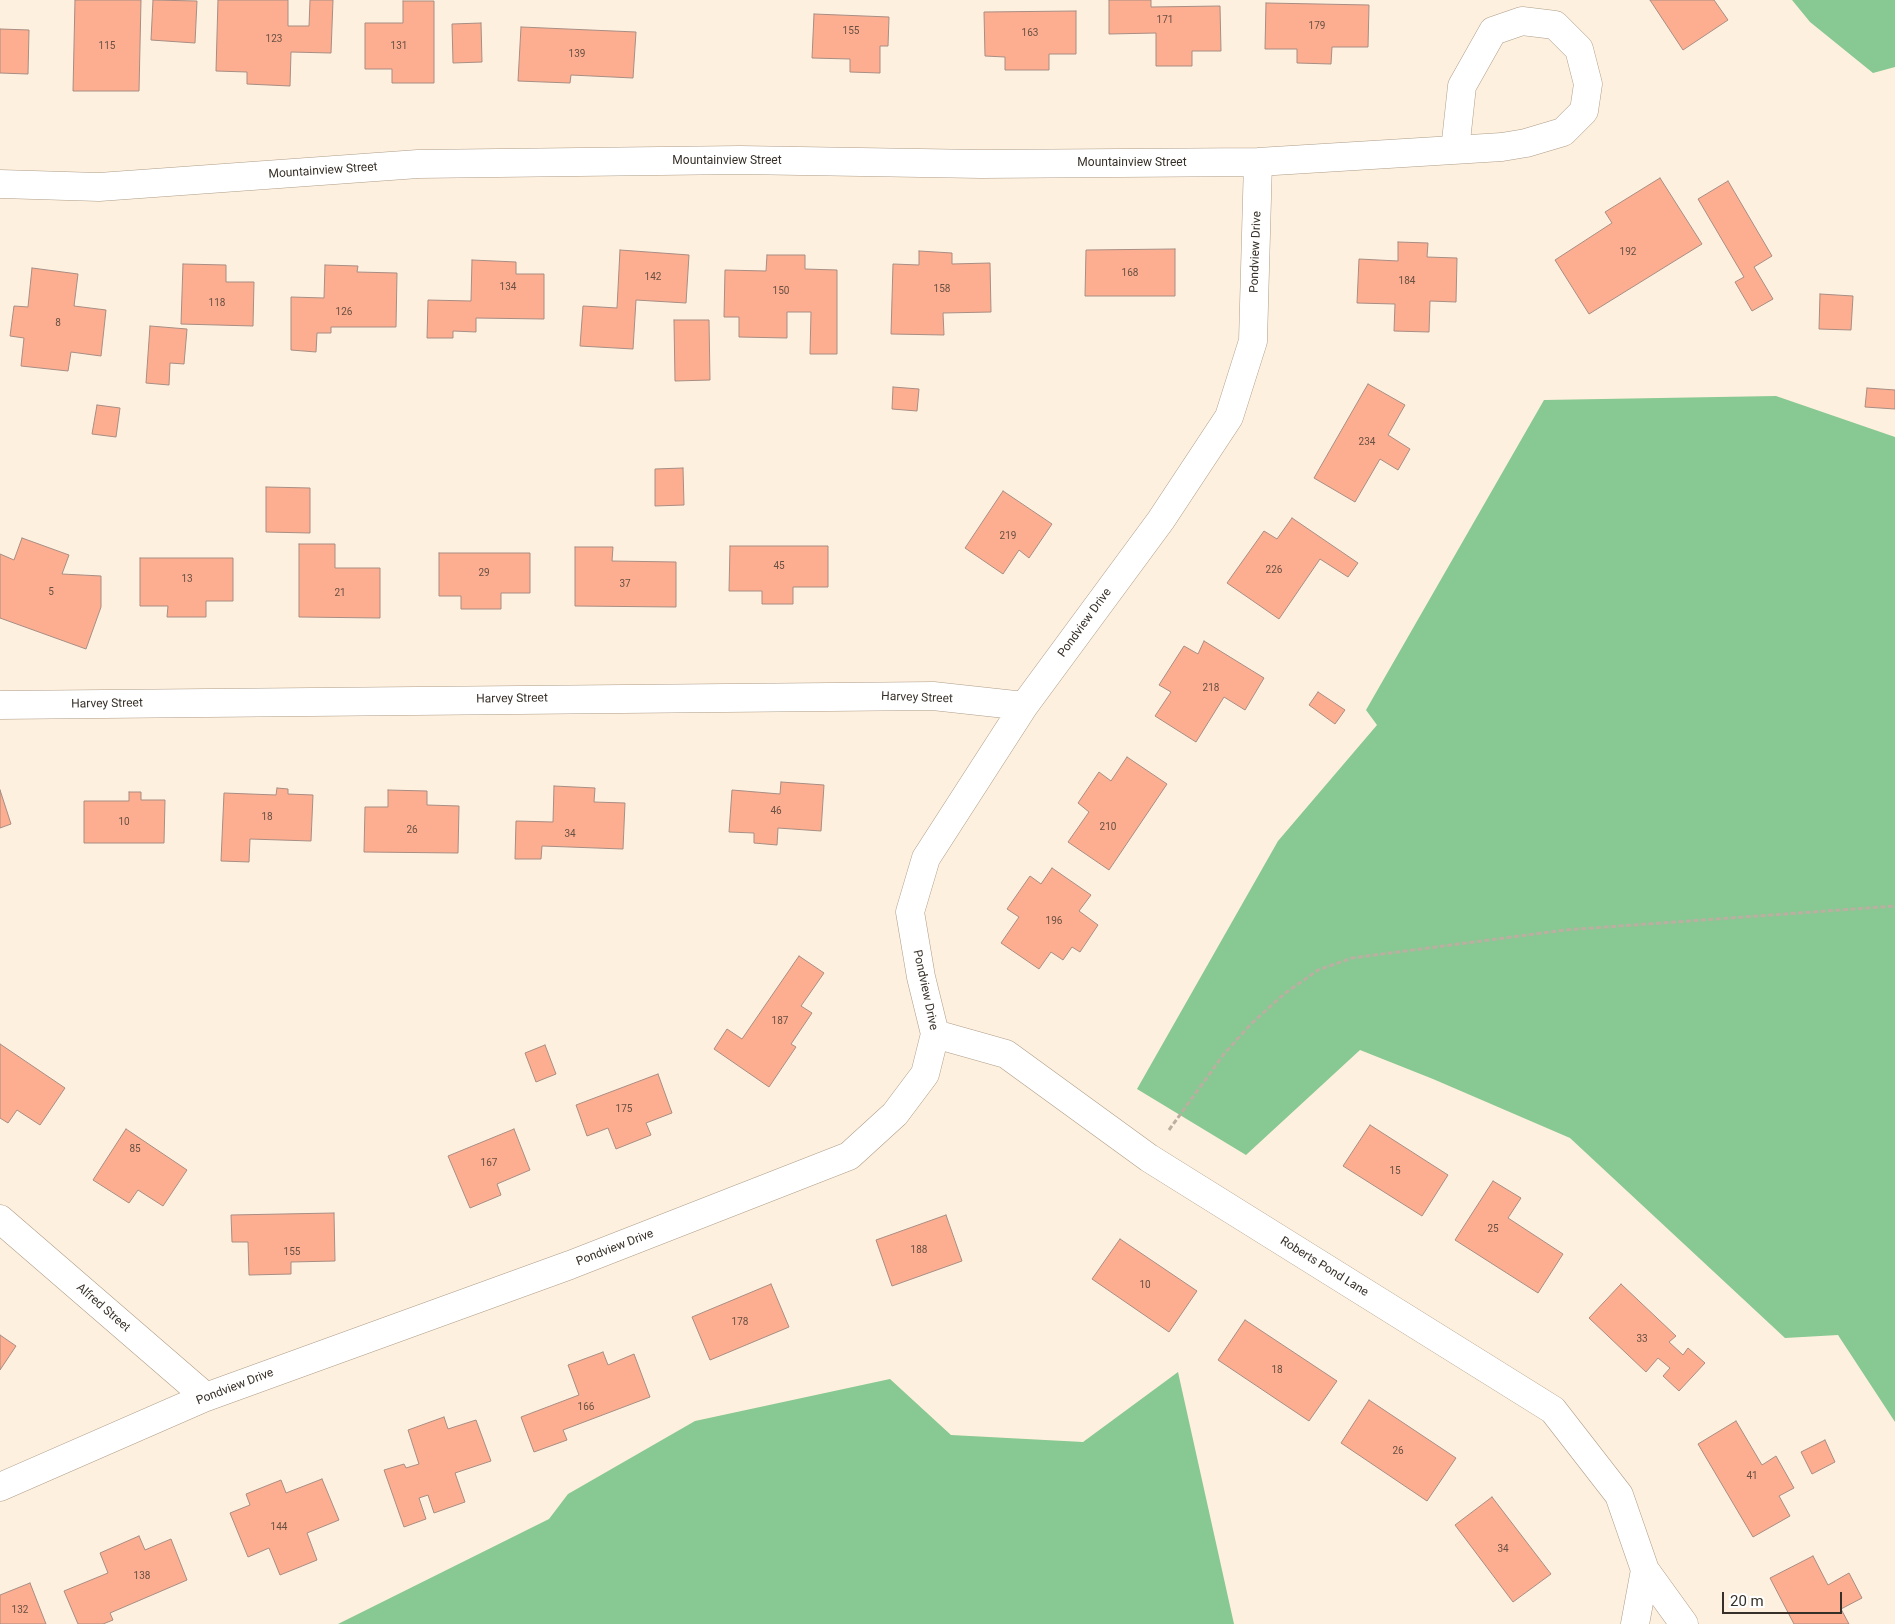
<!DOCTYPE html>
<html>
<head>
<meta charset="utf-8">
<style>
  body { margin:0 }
  #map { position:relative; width:1895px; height:1624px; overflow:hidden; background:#fef0de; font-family:Roboto,sans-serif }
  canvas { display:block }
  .scale { position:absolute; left:1722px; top:1592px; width:120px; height:22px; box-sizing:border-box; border:2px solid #373028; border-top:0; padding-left:6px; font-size:15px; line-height:18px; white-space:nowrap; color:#373028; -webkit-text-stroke:4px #fff; paint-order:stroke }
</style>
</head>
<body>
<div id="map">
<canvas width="1895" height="1624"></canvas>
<div class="scale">20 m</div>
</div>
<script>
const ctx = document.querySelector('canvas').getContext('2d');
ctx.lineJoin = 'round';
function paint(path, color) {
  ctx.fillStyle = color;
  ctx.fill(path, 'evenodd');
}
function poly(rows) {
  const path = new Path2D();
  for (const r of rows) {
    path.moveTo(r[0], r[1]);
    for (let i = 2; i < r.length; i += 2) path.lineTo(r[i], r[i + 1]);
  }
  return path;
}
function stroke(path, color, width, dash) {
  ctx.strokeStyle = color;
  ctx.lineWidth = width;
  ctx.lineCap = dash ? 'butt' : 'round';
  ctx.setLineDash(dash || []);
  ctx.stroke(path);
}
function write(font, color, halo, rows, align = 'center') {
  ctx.font = font + ' Roboto,sans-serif';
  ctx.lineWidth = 4.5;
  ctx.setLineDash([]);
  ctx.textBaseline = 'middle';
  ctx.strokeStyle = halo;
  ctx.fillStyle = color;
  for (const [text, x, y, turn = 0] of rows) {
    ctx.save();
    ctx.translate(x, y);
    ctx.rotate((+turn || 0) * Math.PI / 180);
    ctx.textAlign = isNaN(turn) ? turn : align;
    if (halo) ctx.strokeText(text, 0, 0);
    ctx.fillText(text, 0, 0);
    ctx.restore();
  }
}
const forest = poly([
  [1792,0,1895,0,1895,67,1873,73,1810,22],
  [1776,396,1895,437,1895,1422,1838,1335,1785,1338,1570,1138,1433,1079,1360,1050,1246,1155,1137,1089,1278,841,1377,725,1366,710,1544,400],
  [1178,1372,1234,1624,338,1624,549,1519,568,1494,695,1421,890,1379,951,1435,1083,1442]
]);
const building = poly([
  [75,0,141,0,139,91,73,91,75,0],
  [153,0,197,1,195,43,151,40,153,0],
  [218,0,288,0,288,26,309,26,310,0,333,0,331,53,291,52,290,86,247,84,247,72,216,71,218,0],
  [1109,0,1151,0,1151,7,1220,6,1221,51,1192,51,1192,66,1156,66,1156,33,1109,34,1109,0],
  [1650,0,1714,0,1728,20,1683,50,1650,0],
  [403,1,434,1,434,83,392,83,392,69,365,69,365,23,403,23,403,1],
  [1266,3,1369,5,1368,47,1332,47,1331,64,1297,63,1297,49,1265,49,1266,3],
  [1076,11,1076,54,1049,54,1049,70,1005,70,1005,57,985,56,984,12,1076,11],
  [814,14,889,17,888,46,880,46,880,73,850,72,850,59,812,58,814,14],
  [481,23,482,62,453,63,452,24,481,23],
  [521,27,636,32,633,78,571,75,570,83,518,81,521,27],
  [0,29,29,30,28,74,0,73,0,29],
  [1660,178,1702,244,1589,314,1555,260,1612,223,1605,212,1660,178],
  [1728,181,1772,256,1754,267,1773,299,1752,311,1735,282,1744,277,1698,199,1728,181],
  [1398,242,1428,243,1427,257,1457,258,1456,302,1430,301,1429,332,1394,331,1395,304,1357,303,1359,259,1398,261,1398,242],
  [1175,249,1175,296,1085,296,1086,250,1175,249],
  [620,250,689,255,686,303,636,300,633,349,580,346,583,306,617,308,620,250],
  [919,251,952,253,952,264,990,263,991,312,943,313,944,335,891,334,893,264,919,265,919,251],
  [767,255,805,255,805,269,837,270,837,354,810,354,811,312,787,312,787,338,739,337,739,317,724,317,725,270,766,271,767,255],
  [472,260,516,262,516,274,544,274,544,319,476,318,476,332,453,331,453,338,427,338,428,300,471,301,472,260],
  [183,264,226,265,226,282,254,282,253,326,181,324,183,264],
  [325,265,358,266,357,272,397,273,396,327,331,327,331,333,317,333,316,352,291,350,291,297,324,298,325,265],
  [32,268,78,274,74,306,106,310,101,356,71,352,68,371,21,366,24,338,10,336,14,306,28,307,32,268],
  [1820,294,1853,296,1851,330,1819,329,1820,294],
  [674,320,709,320,710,380,675,381,674,320],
  [150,326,187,329,184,364,170,363,169,385,146,383,150,326],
  [1368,384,1405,405,1388,435,1410,449,1398,470,1380,459,1355,502,1314,478,1368,384],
  [893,387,919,389,917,411,892,409,893,387],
  [1867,388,1895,390,1895,409,1865,407,1867,388],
  [97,405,120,408,116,437,92,434,97,405],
  [683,468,684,505,655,506,655,469,683,468],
  [266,487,310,488,310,533,266,532,266,487],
  [1003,491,1052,524,1029,558,1019,550,1003,574,965,548,1003,491],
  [1292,518,1358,563,1348,577,1320,559,1279,619,1227,583,1264,531,1277,539,1292,518],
  [22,538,69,555,62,574,101,576,101,607,86,649,0,618,0,554,14,560,22,538],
  [299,544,335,544,335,568,380,568,380,618,299,617,299,544],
  [730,546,828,546,828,587,793,587,793,604,762,604,762,591,729,591,730,546],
  [575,547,613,547,612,561,676,562,676,607,575,606,575,547],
  [439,553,530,553,530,593,501,593,501,609,461,609,461,596,439,596,439,553],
  [140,558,233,558,233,601,206,601,206,617,167,617,168,606,140,606,140,558],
  [1204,641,1264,678,1245,710,1224,697,1196,742,1155,716,1171,692,1159,685,1184,646,1198,654,1204,641],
  [1318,692,1345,710,1335,724,1309,705,1318,692],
  [1127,757,1167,784,1109,870,1068,842,1089,812,1078,803,1099,772,1111,781,1127,757],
  [781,782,824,785,821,831,778,828,777,845,754,843,754,833,729,832,732,790,780,794,781,782],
  [554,786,595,788,594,802,625,803,623,849,542,846,541,859,515,859,516,821,553,822,554,786],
  [277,788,288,789,288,794,313,795,311,841,250,839,249,862,221,861,224,793,276,795,277,788],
  [0,790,11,824,0,828,0,790],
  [388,790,427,791,427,805,459,806,458,853,364,852,365,807,388,807,388,790],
  [129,792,141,792,141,800,165,800,164,843,84,843,84,801,129,801,129,792],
  [1052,868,1091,895,1079,911,1098,925,1080,952,1072,947,1063,960,1051,952,1039,969,1001,943,1019,917,1007,909,1030,876,1041,884,1052,868],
  [799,956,824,973,801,1006,812,1013,791,1044,796,1047,769,1087,714,1049,727,1029,742,1039,799,956],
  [0,1044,65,1088,40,1125,17,1110,8,1123,0,1118,0,1044],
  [545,1045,556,1074,536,1082,525,1053,545,1045],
  [658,1074,672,1113,646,1123,651,1135,616,1149,608,1128,587,1136,576,1105,658,1074],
  [1370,1125,1448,1175,1422,1216,1343,1166,1370,1125],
  [126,1129,187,1170,163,1206,138,1190,129,1203,93,1180,126,1129],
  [514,1129,530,1170,497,1184,501,1195,470,1208,448,1156,514,1129],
  [1493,1181,1521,1198,1508,1218,1563,1254,1538,1293,1455,1240,1493,1181],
  [334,1213,335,1261,291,1262,291,1274,249,1275,248,1242,232,1242,231,1215,334,1213],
  [946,1215,962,1261,892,1286,876,1240,946,1215],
  [1120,1239,1197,1291,1169,1332,1092,1279,1120,1239],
  [771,1284,789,1327,710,1360,692,1317,771,1284],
  [1621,1284,1676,1336,1669,1342,1683,1355,1688,1348,1705,1363,1679,1391,1663,1376,1670,1368,1658,1358,1646,1372,1589,1318,1621,1284],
  [1245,1320,1337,1381,1309,1421,1218,1360,1245,1320],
  [0,1335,16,1346,0,1370,0,1335],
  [603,1352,608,1365,634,1354,650,1397,563,1430,567,1440,534,1452,521,1417,579,1395,568,1365,603,1352],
  [1369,1400,1456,1458,1427,1501,1341,1443,1369,1400],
  [444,1417,448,1429,476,1420,491,1461,455,1473,465,1502,434,1513,428,1495,419,1498,426,1519,404,1527,384,1470,404,1464,406,1468,419,1464,408,1430,444,1417],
  [1736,1421,1762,1465,1776,1456,1794,1488,1779,1496,1790,1516,1753,1537,1698,1444,1736,1421],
  [1825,1440,1835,1462,1812,1474,1801,1452,1825,1440],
  [322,1479,339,1520,307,1533,317,1560,280,1575,269,1548,248,1557,230,1513,250,1505,246,1494,281,1480,286,1493,322,1479],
  [1492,1497,1551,1574,1513,1602,1455,1525,1492,1497],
  [139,1536,145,1550,171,1539,187,1580,110,1613,113,1620,103,1624,78,1624,64,1591,108,1573,100,1553,139,1536],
  [1813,1556,1828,1585,1849,1573,1862,1598,1841,1609,1849,1624,1794,1624,1770,1578,1813,1556],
  [30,1583,46,1624,0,1624,0,1595,30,1583]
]);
const path = poly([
  [1169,1130,1224,1054,1251,1024,1284,994,1318,970,1352,958,1565,930,1895,906]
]);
const street = poly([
  [0,184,99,187,418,164,740,160,981,164,1258,162,1502,147,1526,143,1563,132,1584,111,1588,84,1579,49,1555,25,1522,21,1493,31,1462,86,1455,150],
  [0,705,933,696,1024,706],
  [935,1034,1006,1054,1149,1158,1553,1410,1619,1495,1645,1570,1684,1624],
  [0,1219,206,1397],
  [0,1487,206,1397,570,1265,849,1156,895,1114,925,1074,935,1034,921,977,910,912,926,858,1024,706,1161,520,1229,417,1253,341,1258,162],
  [1635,1624,1645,1570]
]);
const numberNames = [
  ["171",1165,20],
  ["179",1317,26],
  ["155",851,31],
  ["163",1030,33],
  ["123",274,39],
  ["115",107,46],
  ["131",399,46],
  ["139",577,54],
  ["192",1628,252],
  ["168",1130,273],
  ["142",653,277],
  ["184",1407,281],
  ["134",508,287],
  ["158",942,289],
  ["150",781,291],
  ["118",217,303],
  ["126",344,312],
  ["8",58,323],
  ["234",1367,442],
  ["219",1008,536],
  ["45",779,566],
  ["226",1274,570],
  ["29",484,573],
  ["13",187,579],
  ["37",625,584],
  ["5",51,592],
  ["21",340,593],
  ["218",1211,688],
  ["46",776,811],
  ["18",267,817],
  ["10",124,822],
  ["210",1108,827],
  ["26",412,830],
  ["34",570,834],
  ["196",1054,921],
  ["187",780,1021],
  ["175",624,1109],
  ["85",135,1149],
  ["167",489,1163],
  ["15",1395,1171],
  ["25",1493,1229],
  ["188",919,1250],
  ["155",292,1252],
  ["10",1145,1285],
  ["178",740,1322],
  ["33",1642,1339],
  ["18",1277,1370],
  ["166",586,1407],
  ["26",1398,1451],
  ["41",1752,1476],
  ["144",279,1527],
  ["34",1503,1549],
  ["138",142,1576],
  ["132",20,1610]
];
const streetNames = [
  ["Mountainview Street",727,161],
  ["Mountainview Street",1132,163],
  ["Mountainview Street",323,171,-4],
  ["Pondview Drive",1256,252,-88],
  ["Pondview Drive",1085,623,-54],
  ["Harvey Street",917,698,2],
  ["Harvey Street",512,699,-1],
  ["Harvey Street",107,704,-1],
  ["Pondview Drive",925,990,78],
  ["Pondview Drive",615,1248,-21],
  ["Roberts Pond Lane",1324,1267,32],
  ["Alfred Street",103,1308,41],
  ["Pondview Drive",235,1387,-21]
];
paint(forest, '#88c892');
paint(building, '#fdae91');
stroke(building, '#a88d83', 1);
stroke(street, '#ae9d88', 29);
stroke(path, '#bbafa1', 3, [5, 2.5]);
stroke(street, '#fff', 28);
write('10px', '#685042', null, numberNames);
write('12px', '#373028', '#fff', streetNames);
</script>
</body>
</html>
